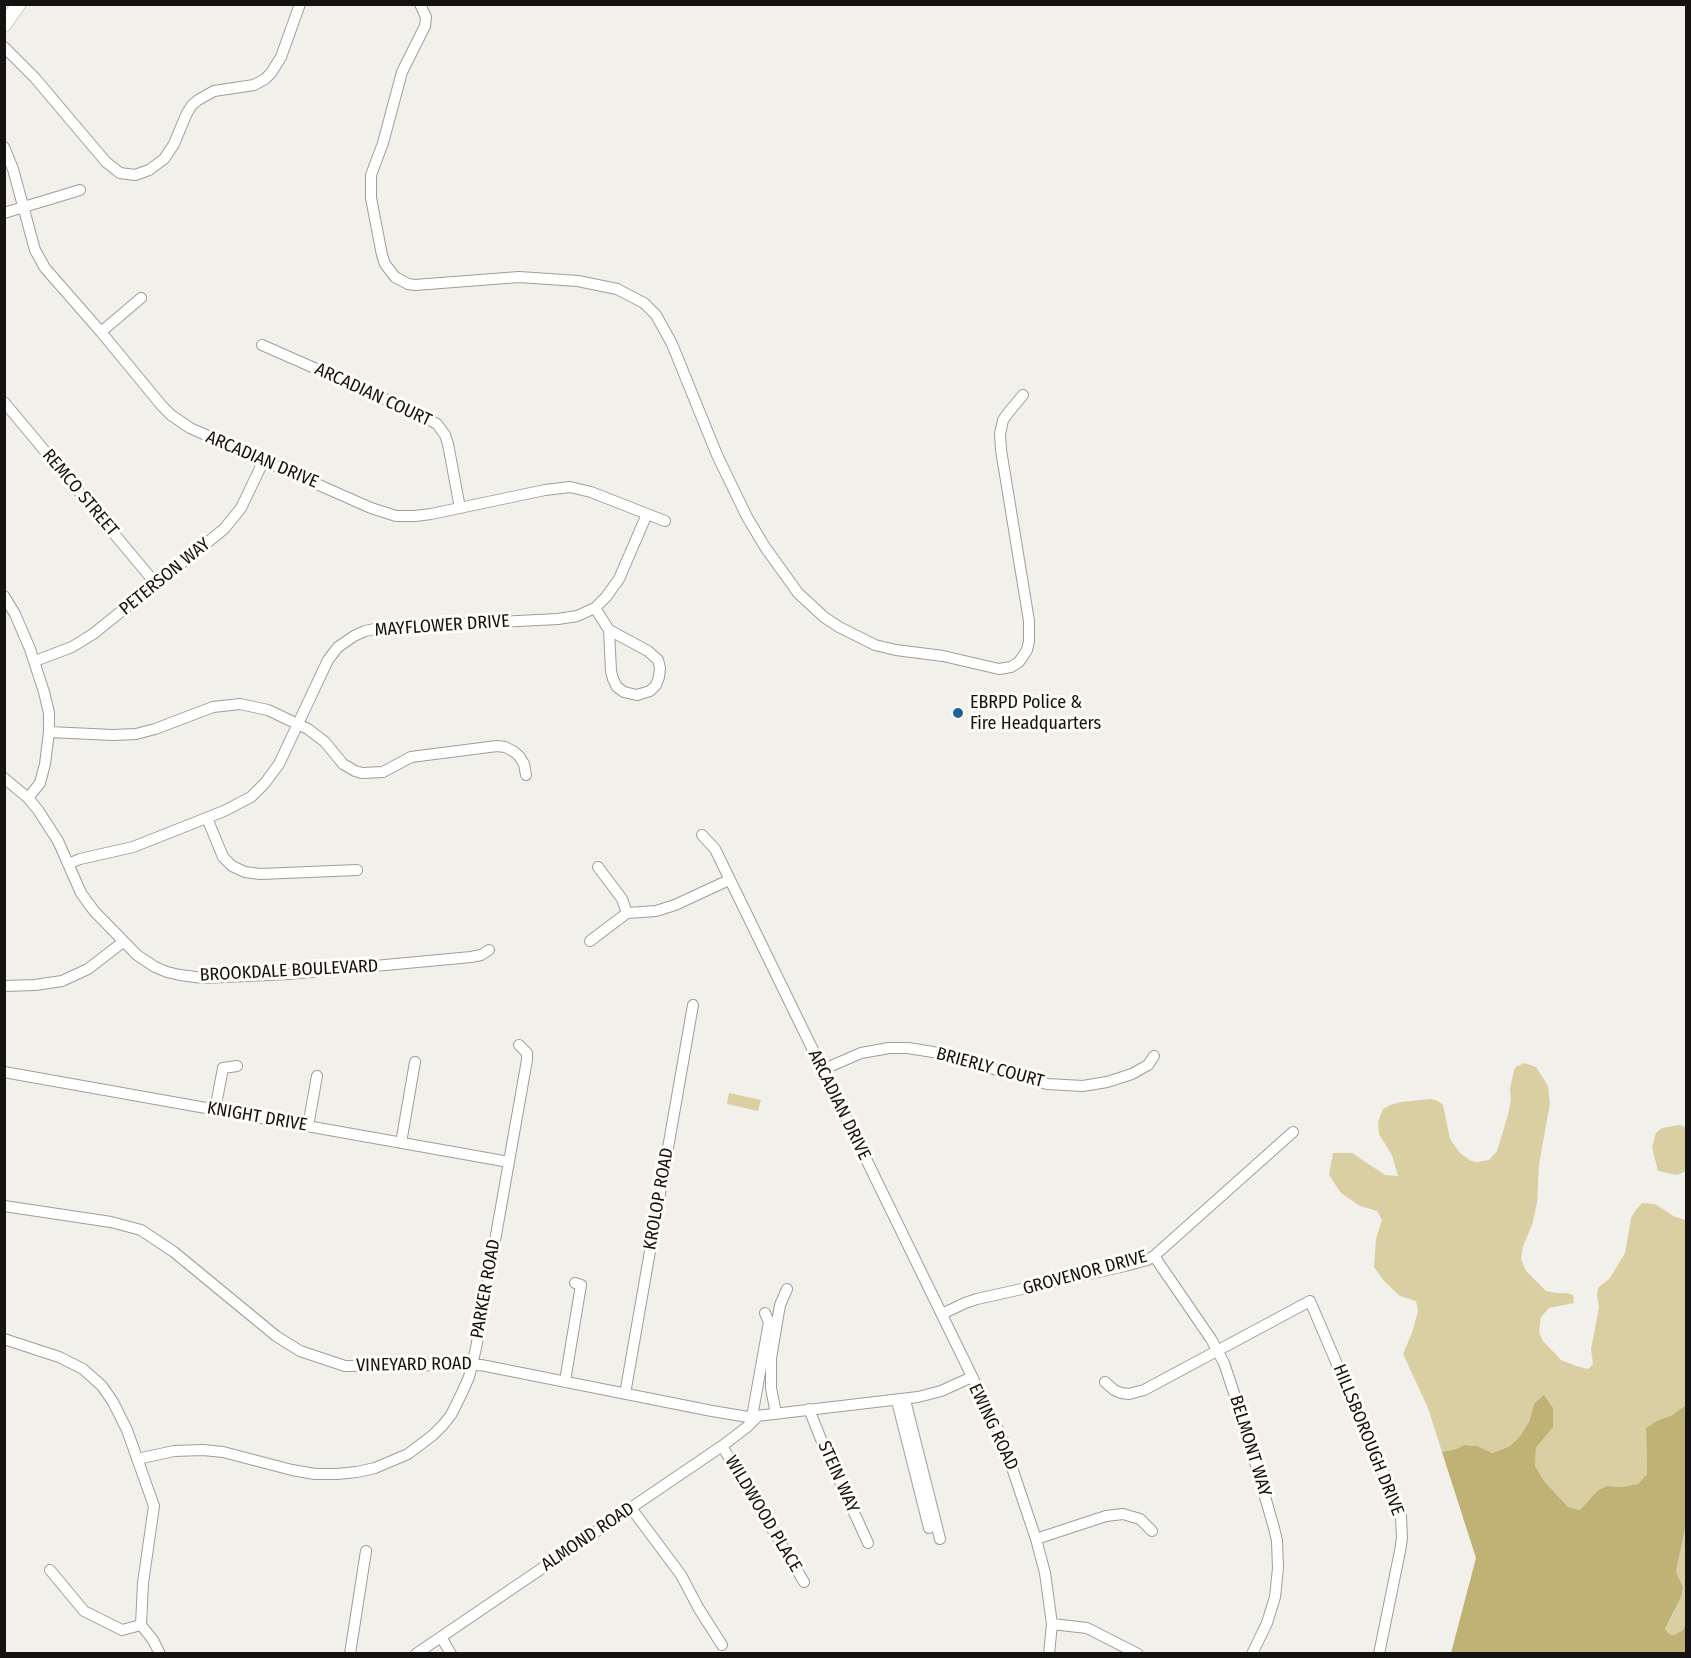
<!DOCTYPE html>
<html>
<head>
<meta charset="utf-8">
<style>
  body { margin:0 }
  #map { position:relative; width:1691px; height:1658px; overflow:hidden; background:#f2f0ea; font-family:"Fira Sans Condensed",sans-serif }
  canvas { display:block }
  .frame { position:absolute; inset:0; border:6px solid #141311; pointer-events:none }
</style>
</head>
<body>
<div id="map">
<canvas width="1691" height="1658"></canvas>
<div class="frame"></div>
</div>
<script>
const ctx = document.querySelector('canvas').getContext('2d');
ctx.lineJoin = 'round';
function paint(path, color) {
  ctx.fillStyle = color;
  ctx.fill(path, 'evenodd');
}
function poly(rows) {
  const path = new Path2D();
  for (const r of rows) {
    path.moveTo(r[0], r[1]);
    for (let i = 2; i < r.length; i += 2) path.lineTo(r[i], r[i + 1]);
  }
  return path;
}
function stroke(path, color, width, dash) {
  ctx.strokeStyle = color;
  ctx.lineWidth = width;
  ctx.lineCap = dash ? 'butt' : 'round';
  ctx.setLineDash(dash || []);
  ctx.stroke(path);
}
function write(font, color, halo, rows, align = 'center') {
  ctx.font = font + ' "Fira Sans Condensed",sans-serif';
  ctx.lineWidth = 6;
  ctx.setLineDash([]);
  ctx.textBaseline = 'middle';
  ctx.strokeStyle = halo;
  ctx.fillStyle = color;
  for (const [text, x, y, turn = 0] of rows) {
    ctx.save();
    ctx.translate(x, y);
    ctx.rotate((+turn || 0) * Math.PI / 180);
    ctx.textAlign = isNaN(turn) ? turn : align;
    if (halo) ctx.strokeText(text, 0, 0);
    ctx.fillText(text, 0, 0);
    ctx.restore();
  }
}
const green = poly([
  [1524,1063,1536,1067,1548,1086,1550,1103,1539,1165,1537,1203,1532,1225,1523,1246,1521,1259,1526,1271,1546,1291,1557,1293,1567,1293,1573,1295,1574,1303,1549,1308,1541,1317,1539,1332,1543,1341,1561,1360,1576,1366,1588,1369,1593,1364,1591,1349,1599,1307,1597,1296,1598,1288,1610,1278,1625,1253,1631,1218,1635,1211,1642,1203,1655,1204,1675,1217,1686,1220,1686,1405,1671,1416,1658,1420,1646,1428,1647,1474,1638,1484,1622,1487,1607,1486,1598,1490,1580,1510,1568,1507,1544,1481,1535,1466,1536,1448,1553,1427,1534,1404,1529,1422,1520,1436,1510,1446,1491,1453,1477,1446,1464,1445,1456,1449,1442,1452,1428,1408,1403,1354,1412,1333,1418,1311,1416,1301,1400,1296,1384,1281,1374,1267,1376,1239,1382,1220,1377,1211,1360,1206,1341,1193,1329,1175,1333,1153,1352,1153,1385,1175,1398,1176,1392,1155,1379,1134,1378,1122,1383,1109,1390,1105,1401,1102,1431,1099,1438,1101,1443,1105,1450,1139,1460,1153,1471,1161,1477,1162,1489,1160,1497,1151,1508,1115,1511,1100,1510,1089,1514,1070,1516,1067],
  [729,1093,761,1100,758,1111,727,1104],
  [1679,1125,1686,1127,1686,1171,1677,1175,1658,1171,1652,1147,1656,1133,1662,1128],
  [1686,1528,1686,1622,1683,1630,1674,1635,1669,1634,1665,1629,1674,1612,1679,1579,1676,1571,1685,1530]
]);
const forest = poly([
  [1544,1395,1553,1408,1553,1427,1536,1448,1535,1466,1544,1481,1568,1507,1580,1510,1598,1490,1607,1486,1622,1487,1638,1484,1647,1474,1646,1428,1658,1420,1671,1416,1686,1405,1686,1528,1685,1530,1676,1571,1679,1579,1683,1587,1681,1597,1665,1629,1669,1634,1674,1635,1683,1630,1686,1622,1686,1653,1451,1653,1476,1558,1442,1452,1456,1449,1464,1445,1477,1446,1492,1453,1510,1446,1520,1436,1529,1422,1534,1404]
]);
const minor = poly([
  [420,4,426,17,425,26,402,72,383,143,371,175,371,198,382,255,385,264,395,277,408,284,415,285,519,277,578,281,617,289,644,303,656,315,672,344,717,455,747,517,765,547,798,593,824,617,839,627,875,645,896,650,943,656,999,669,1011,667,1019,662,1027,650,1029,641,1029,621,1001,450,1000,434,1003,420,1008,413,1023,395],
  [4,47,35,78,106,162,120,173,135,175,149,170,164,159,174,144,186,115,192,105,198,100,214,91,254,85,265,79,271,73,281,57,300,4],
  [4,147,13,169,35,250,45,268,101,332,162,406,171,415,190,428,371,508,396,516,415,516,431,514,545,490,570,487,591,492,665,521],
  [4,213,80,190],
  [101,332,141,298],
  [262,345,419,414,437,424,445,435,448,444,460,508],
  [4,402,156,584],
  [4,596,15,614,30,649,44,692,49,713,49,732,45,764,40,783,28,798],
  [595,608,609,630,611,671,613,679,617,687,624,692,637,695,650,691,656,685,659,677,660,668,658,660,648,651,609,630],
  [35,661,72,647,93,634,224,529,241,508,264,460],
  [49,732,113,735,136,734,155,729,213,707,240,704,268,710,308,729,325,742,343,764,355,771,362,773,383,772,411,757,497,746,505,747,513,751,519,756,524,764,526,775],
  [4,778,28,798,38,810,58,841,81,893,94,911,137,955,155,967,167,972,180,975,203,978,289,974,471,957,481,955,489,950],
  [207,818,223,857,232,866,245,872,260,874,357,870],
  [702,835,715,849,1002,1438,1036,1539,1045,1573,1052,1624,1049,1654],
  [68,864,80,859,133,847,224,811,251,797,265,783,279,764,328,660,338,647,354,636,365,631,379,628,558,619,577,616,595,608,606,597,619,579,647,514],
  [598,867,622,899,627,913],
  [627,913,656,911,675,905,729,880],
  [590,941,627,913],
  [4,986,35,985,62,981,88,969,123,942],
  [822,1070,861,1053,889,1048,908,1048,933,1052,1047,1084,1083,1086,1107,1082,1132,1074,1148,1065,1154,1056],
  [4,1072,509,1162],
  [215,1110,223,1068,237,1066],
  [308,1126,317,1076],
  [401,1143,415,1062],
  [4,1206,111,1222,141,1230,174,1252,276,1336,300,1351,345,1366,481,1365,712,1411,748,1417,918,1397,941,1391,972,1377],
  [1154,1256,1211,1339,1224,1363,1243,1420,1274,1528,1277,1541,1278,1568,1275,1597,1267,1623,1252,1654],
  [942,1314,965,1303,977,1299,1125,1266,1147,1260,1154,1256,1293,1132],
  [4,1339,59,1357,83,1369,102,1386,113,1402,127,1430,154,1506,143,1583,141,1625,153,1640,160,1654],
  [565,1381,581,1285,575,1283],
  [1105,1382,1114,1390,1121,1393,1129,1394,1144,1390,1310,1301,1387,1481,1401,1516,1402,1538,1400,1551,1379,1654],
  [625,1394,693,1005],
  [905,1400,940,1539],
  [897,1401,929,1528],
  [809,1409,824,1447,868,1543],
  [776,1414,771,1388,771,1358,780,1305,787,1289],
  [752,1417,769,1322,765,1313],
  [722,1446,804,1582],
  [137,1459,174,1451,203,1450,223,1452,292,1470,315,1474,337,1474,357,1472,375,1468,408,1454,433,1435,443,1425,451,1415,461,1395,469,1377,476,1348,527,1060,527,1053,519,1045],
  [631,1508,681,1575,699,1609,722,1645],
  [1036,1539,1106,1516,1123,1514,1140,1519,1152,1531],
  [50,1570,84,1611,122,1630,141,1625],
  [1052,1624,1087,1628,1138,1654],
  [441,1637,451,1654],
  [350,1654,366,1551],
  [416,1654,722,1446,747,1427,757,1417]
]);
const major = poly([
  [4,25,19,4]
]);
const markers = [
  [958,713,6,"#1c6498"]
];
const streetNames = [
  ["ARCADIAN COURT",373,395,25],
  ["ARCADIAN DRIVE",262,460,23],
  ["REMCO STREET",80,493,50],
  ["PETERSON WAY",165,577,-39],
  ["MAYFLOWER DRIVE",442,626,-4],
  ["BROOKDALE BOULEVARD",289,971,-3],
  ["BRIERLY COURT",990,1068,15],
  ["ARCADIAN DRIVE",839,1105,64],
  ["KNIGHT DRIVE",257,1117,10],
  ["KROLOP ROAD",659,1199,-80],
  ["GROVENOR DRIVE",1085,1273,-15],
  ["PARKER ROAD",486,1289,-80],
  ["VINEYARD ROAD",414,1365,-1],
  ["EWING ROAD",993,1427,65],
  ["HILLSBOROUGH DRIVE",1368,1440,68],
  ["BELMONT WAY",1250,1446,73],
  ["STEIN WAY",838,1477,66],
  ["WILDWOOD PLACE",763,1514,59],
  ["ALMOND ROAD",588,1537,-34]
];
const poiNames = [
  ["EBRPD Police &",970,703],
  ["Fire Headquarters",970,724]
];
paint(green, '#dacfa2');
paint(forest, '#c0b175');
stroke(minor, '#9f9e98', 12);
stroke(major, '#9f9e98', 15);
stroke(minor, '#fff', 10);
stroke(major, '#fff', 14);
for (const [x, y, r, color] of markers) {
  const dot = new Path2D();
  dot.arc(x, y, r, 0, 2 * Math.PI);
  ctx.fillStyle = color;
  ctx.fill(dot);
  stroke(dot, '#fffdf7', 2);
}
write('18px', '#141311', '#fffdf7', streetNames);
write('18px', '#141311', '#fffdf7', poiNames, 'left');
</script>
</body>
</html>
